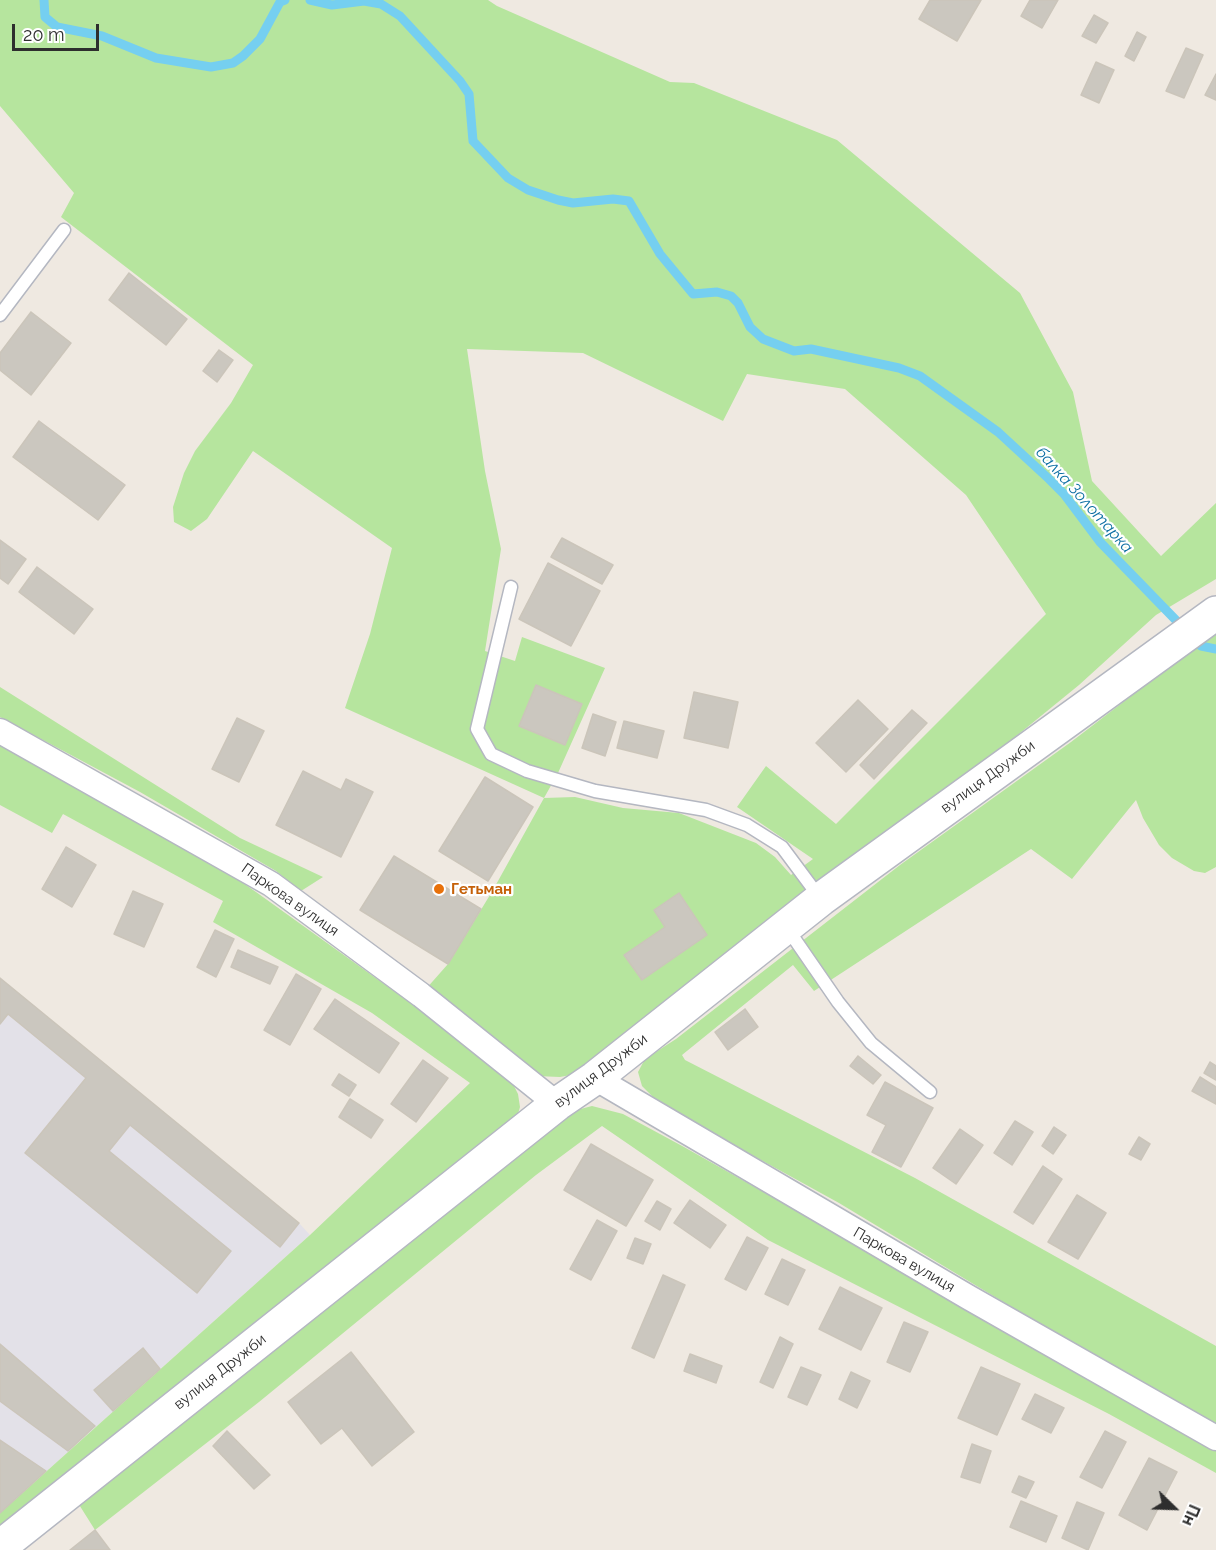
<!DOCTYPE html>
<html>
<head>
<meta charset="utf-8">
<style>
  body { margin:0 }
  #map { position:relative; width:1216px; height:1550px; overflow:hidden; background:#efe9e1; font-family:Raleway,sans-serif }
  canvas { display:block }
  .north { position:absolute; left:1144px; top:1478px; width:60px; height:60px; -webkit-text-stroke:4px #fff; paint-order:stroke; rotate:113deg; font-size:16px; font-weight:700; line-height:24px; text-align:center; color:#2e2e2e }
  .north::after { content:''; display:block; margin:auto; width:21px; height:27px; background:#2e2e2e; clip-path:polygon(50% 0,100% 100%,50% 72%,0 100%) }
  .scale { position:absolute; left:12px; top:24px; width:87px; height:27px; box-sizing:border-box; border:3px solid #2e2e2e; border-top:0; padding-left:8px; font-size:18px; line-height:21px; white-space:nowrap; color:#2e2e2e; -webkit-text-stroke:4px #fff; paint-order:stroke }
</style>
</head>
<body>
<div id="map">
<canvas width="1216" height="1550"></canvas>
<div class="north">Пн</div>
<div class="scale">20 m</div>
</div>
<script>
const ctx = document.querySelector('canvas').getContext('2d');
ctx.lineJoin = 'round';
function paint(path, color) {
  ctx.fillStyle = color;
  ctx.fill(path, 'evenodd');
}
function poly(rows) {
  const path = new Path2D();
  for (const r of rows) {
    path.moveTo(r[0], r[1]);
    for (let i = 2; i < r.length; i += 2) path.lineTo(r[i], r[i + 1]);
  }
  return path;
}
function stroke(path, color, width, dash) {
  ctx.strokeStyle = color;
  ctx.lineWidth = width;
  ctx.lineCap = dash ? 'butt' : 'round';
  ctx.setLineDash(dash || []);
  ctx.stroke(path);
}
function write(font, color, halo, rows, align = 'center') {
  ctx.font = font + ' Raleway,sans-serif';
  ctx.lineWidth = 4.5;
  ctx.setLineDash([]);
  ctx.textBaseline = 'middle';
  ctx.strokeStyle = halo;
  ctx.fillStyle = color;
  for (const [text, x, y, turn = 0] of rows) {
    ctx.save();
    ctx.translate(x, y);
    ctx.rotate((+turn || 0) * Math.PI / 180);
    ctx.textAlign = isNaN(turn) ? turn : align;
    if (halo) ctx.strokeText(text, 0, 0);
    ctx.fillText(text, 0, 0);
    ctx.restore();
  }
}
const industrial = poly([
  [0,978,299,1223,310,1235,0,1513]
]);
const green = poly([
  [0,0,488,0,497,6,670,82,694,83,837,140,1020,293,1073,392,1092,481,1161,556,1216,503,1216,579,1156,615,1079,685,982,764,576,1074,560,1077,536,1076,425,990,448,964,493,890,544,798,345,708,370,634,392,548,253,451,207,519,191,531,174,522,173,507,184,473,195,451,231,403,253,365,61,217,74,193,0,106],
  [467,349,583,353,723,421,747,374,845,389,966,495,1046,614,836,824,766,766,737,807,813,859,791,875,775,857,756,843,679,813,623,808,575,797,544,798,558,773,605,668,522,637,515,661,485,651,501,549,485,471],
  [1216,631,1216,867,1205,873,1194,871,1172,858,1159,845,1143,818,1136,800,1072,879,1031,849,814,991,793,965,682,1055,685,1060,915,1178,1216,1346,1216,1426,1083,1350,839,1203,661,1105,642,1086,638,1072,645,1059,676,1039,900,865,1071,742],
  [0,687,240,838,323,877,301,891,276,871,140,792,0,717],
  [0,745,233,876,256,892,490,1060,510,1078,518,1094,520,1107,515,1124,0,1530,0,1513,310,1235,470,1083,372,1013,213,922,223,901,63,814,52,833,0,805],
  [592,1106,623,1114,684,1147,1216,1448,1216,1473,1109,1414,768,1240,602,1126,536,1175,259,1402,95,1530,78,1503,573,1111]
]);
const stream = poly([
  [44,0,45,17,57,27,102,36,156,58,211,67,233,63,243,56,260,39,280,2,285,0],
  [310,0,332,5,364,1,381,4,400,16,460,81,469,94,473,141,508,178,528,190,558,200,573,203,613,199,629,201,660,254,693,294,717,292,731,296,738,303,750,327,763,339,794,351,811,349,899,368,920,376,998,432,1049,479,1064,494,1100,542,1201,646,1216,649]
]);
const building = poly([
  [930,0,981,0,957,41,919,19,930,0],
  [1030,0,1058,0,1042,28,1021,16,1030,0],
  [1094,15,1108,23,1096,43,1082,36,1094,15],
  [1137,32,1146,37,1134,61,1125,56,1137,32],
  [1186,48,1203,55,1184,98,1166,91,1186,48],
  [1096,62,1114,70,1099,103,1081,95,1096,62],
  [1216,74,1216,100,1205,95,1216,74],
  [129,273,187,319,166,345,109,300,129,273],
  [31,312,71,343,31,395,0,370,0,353,31,312],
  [219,350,233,360,217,382,203,371,219,350],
  [39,421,125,485,98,520,13,457,39,421],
  [562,538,613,565,602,584,551,557,562,538],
  [0,540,26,559,8,584,0,578,0,540],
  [548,563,600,591,571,646,519,619,548,563],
  [37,567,93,609,74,634,19,592,37,567],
  [536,685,582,704,565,745,519,726,536,685],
  [694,692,738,702,728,748,684,738,694,692],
  [858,700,888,729,846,772,816,743,858,700],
  [912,710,927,723,874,779,860,765,912,710],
  [593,714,616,722,605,756,582,748,593,714],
  [237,718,264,731,239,782,212,769,237,718],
  [624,721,664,731,657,758,617,748,624,721],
  [303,771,341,790,346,779,373,792,341,857,276,825,303,771],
  [485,777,533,807,488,881,439,851,485,777],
  [66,847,96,865,72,907,42,889,66,847],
  [394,856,481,909,448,964,360,910,394,856],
  [133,891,163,904,144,947,114,934,133,891],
  [679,893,707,935,642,980,624,955,665,927,654,910,679,893],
  [215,930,234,939,216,977,197,967,215,930],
  [238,950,278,967,270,984,231,967,238,950],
  [296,974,321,989,290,1045,264,1030,296,974],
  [0,978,299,1223,280,1247,130,1125,109,1151,231,1251,197,1293,25,1153,86,1078,8,1014,0,1024,0,978],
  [335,999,399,1043,379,1073,314,1029,335,999],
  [745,1009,758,1027,728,1050,715,1032,745,1009],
  [858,1056,881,1075,873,1084,850,1066,858,1056],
  [423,1060,448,1078,416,1122,391,1104,423,1060],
  [1210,1062,1216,1066,1216,1080,1204,1073,1210,1062],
  [339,1074,356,1085,349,1096,332,1085,339,1074],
  [1200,1077,1216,1087,1216,1104,1192,1091,1200,1077],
  [885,1082,933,1108,901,1167,872,1152,886,1125,867,1115,885,1082],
  [350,1099,383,1120,371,1138,339,1117,350,1099],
  [1015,1121,1033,1132,1012,1165,994,1153,1015,1121],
  [1054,1127,1066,1135,1053,1154,1042,1146,1054,1127],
  [960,1129,983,1145,956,1184,933,1168,960,1129],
  [1139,1137,1150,1144,1141,1160,1129,1154,1139,1137],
  [591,1144,653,1180,626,1226,564,1190,591,1144],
  [1043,1166,1062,1179,1033,1224,1014,1212,1043,1166],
  [1077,1195,1106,1213,1078,1259,1048,1242,1077,1195],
  [690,1200,726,1225,710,1248,674,1223,690,1200],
  [657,1201,671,1209,660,1230,645,1221,657,1201],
  [597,1220,617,1231,591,1280,570,1269,597,1220],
  [747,1237,768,1248,746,1290,725,1279,747,1237],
  [635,1238,651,1244,643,1264,627,1258,635,1238],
  [782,1259,805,1270,788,1305,765,1294,782,1259],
  [663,1275,685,1285,654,1358,632,1348,663,1275],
  [840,1287,882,1308,861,1350,819,1329,840,1287],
  [904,1322,928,1332,910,1372,887,1362,904,1322],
  [780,1337,793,1344,773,1388,760,1382,780,1337],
  [0,1344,95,1426,68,1451,0,1401,0,1344],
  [143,1348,160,1369,113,1411,94,1390,143,1348],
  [351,1352,414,1432,372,1466,342,1428,321,1444,288,1402,351,1352],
  [690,1354,722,1366,716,1383,684,1371,690,1354],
  [801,1367,821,1375,807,1405,788,1397,801,1367],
  [981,1367,1020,1384,997,1435,958,1418,981,1367],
  [851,1372,870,1381,857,1408,839,1399,851,1372],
  [1035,1394,1064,1408,1051,1433,1022,1419,1035,1394],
  [227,1431,270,1475,254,1489,213,1446,227,1431],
  [1105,1431,1126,1442,1102,1488,1080,1477,1105,1431],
  [0,1440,46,1471,0,1513,0,1440],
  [972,1444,991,1451,980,1483,961,1477,972,1444],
  [1149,1458,1177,1472,1147,1530,1119,1515,1149,1458],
  [1019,1476,1034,1482,1026,1498,1012,1492,1019,1476],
  [1021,1501,1057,1516,1046,1542,1010,1527,1021,1501],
  [1077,1502,1104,1513,1088,1550,1062,1538,1077,1502],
  [95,1530,110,1550,70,1550,95,1530]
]);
const lane = poly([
  [0,315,64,230],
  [511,587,477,729,491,754,527,771,595,791,706,810,747,825,782,847,820,898],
  [787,928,838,1002,871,1043,930,1092]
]);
const street = poly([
  [0,731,271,884,421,995,557,1104],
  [595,1078,968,1297,1216,1438]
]);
const secondary = poly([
  [0,1547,557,1104,595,1078,821,899,1216,613]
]);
const markers = [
  [439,889,6,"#e8710a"]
];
const streetNames = [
  ["вулиця Дружби",988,777,-36],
  ["Паркова вулиця",290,900,35],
  ["вулиця Дружби",601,1071,-37],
  ["Паркова вулиця",904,1260,30],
  ["вулиця Дружби",220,1372,-38]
];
const foodNames = [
  ["Гетьман",451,889]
];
const waterNames = [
  ["балка Золотарка",1084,500,48]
];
paint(industrial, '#e3e1e8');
paint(green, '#b6e59e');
stroke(stream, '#75cff0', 9);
paint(building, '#cbc7bf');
stroke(building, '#cbc5ba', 1.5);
stroke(lane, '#b4b7c1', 15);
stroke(street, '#b4b7c1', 27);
stroke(secondary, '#b4b7c1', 36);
stroke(lane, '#fff', 12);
stroke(street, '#fff', 24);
stroke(secondary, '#fff', 33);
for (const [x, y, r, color] of markers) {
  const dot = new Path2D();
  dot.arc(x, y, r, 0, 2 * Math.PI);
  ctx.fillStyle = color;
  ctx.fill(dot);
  stroke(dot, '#fff', 2);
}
write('15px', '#2e2e2e', '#fff', streetNames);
write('bold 15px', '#c56008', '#fff', foodNames, 'left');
write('italic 16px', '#0d6fa3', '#fff', waterNames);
</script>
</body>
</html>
